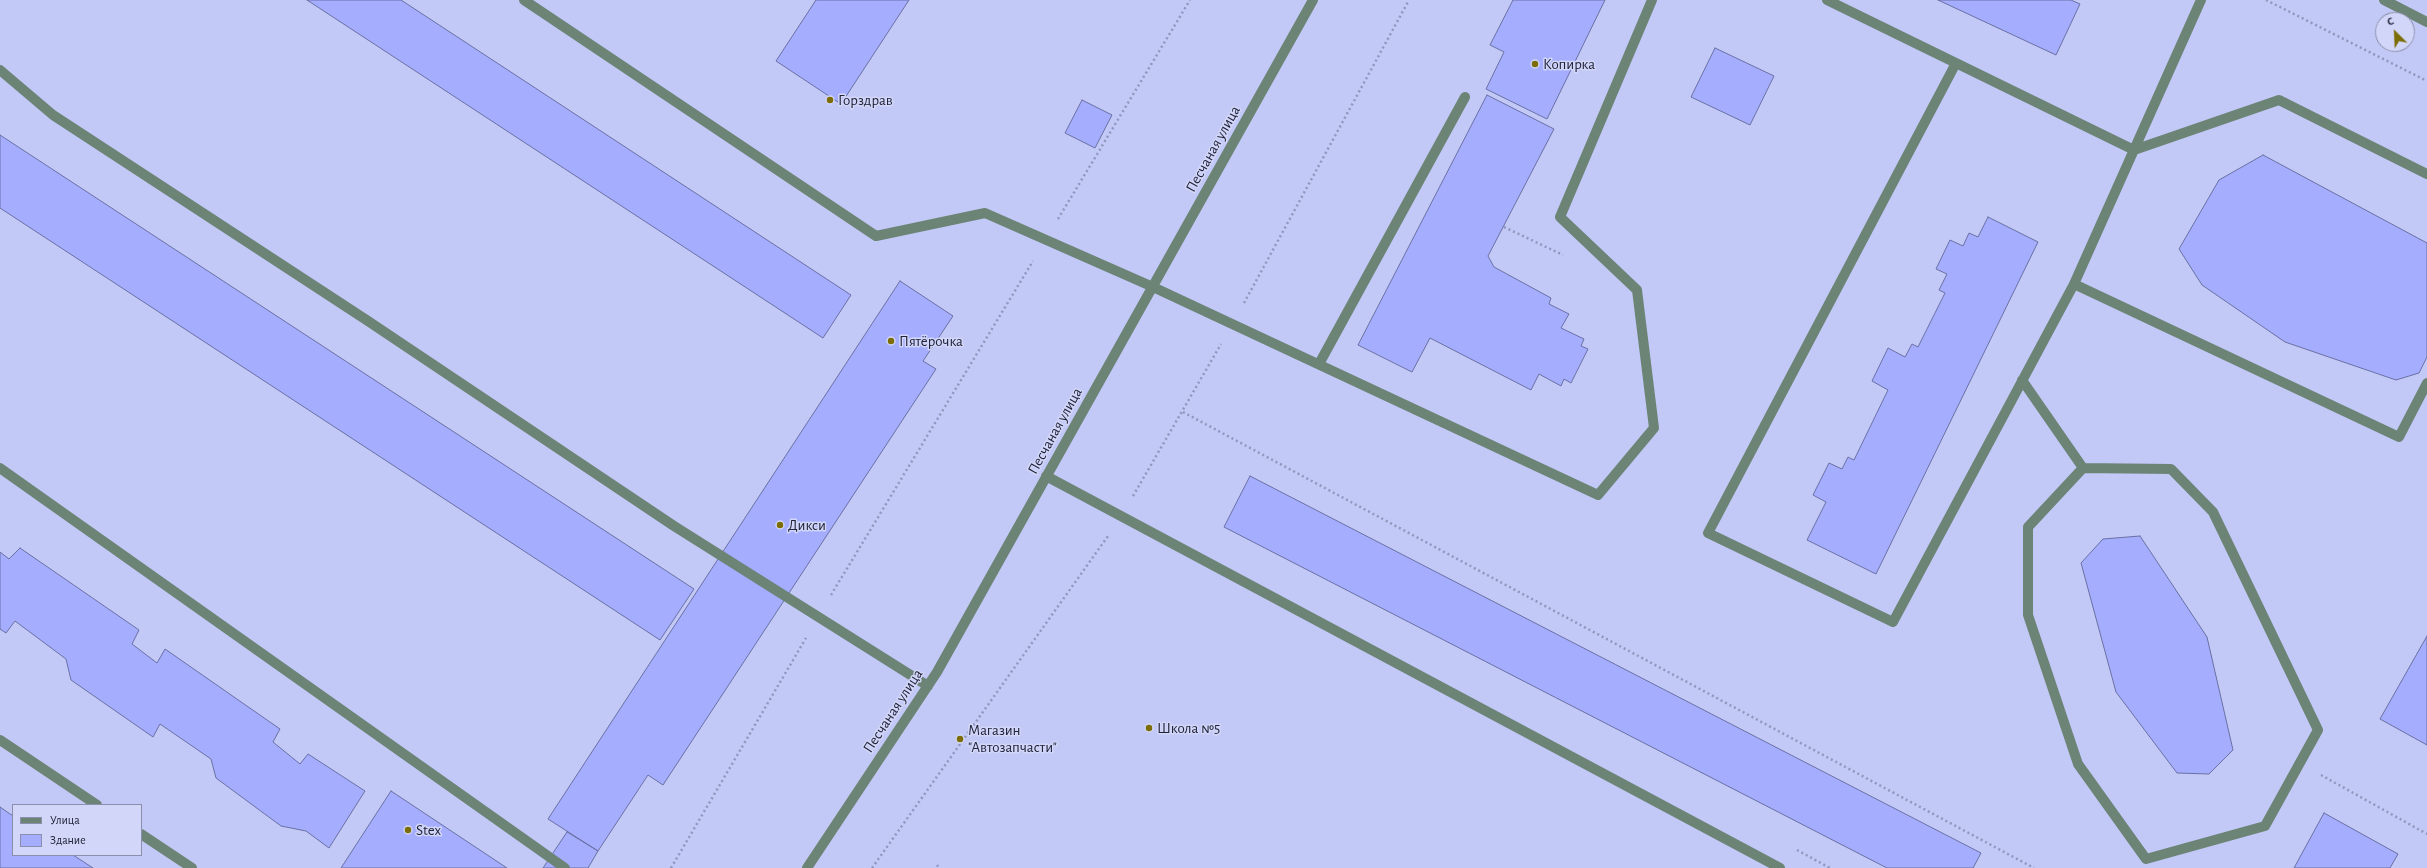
<!DOCTYPE html>
<html>
<head>
<meta charset="utf-8">
<style>
  body { margin:0 }
  #map { position:relative; width:2427px; height:868px; overflow:hidden; background:#c3c9f6; font-family:"Alegreya Sans",sans-serif }
  canvas { display:block }
  .legend { position:absolute; left:12px; top:804px; width:130px; height:52px; box-sizing:border-box; background:#d2d7f9; border:1px solid #8b8fac; margin:0; padding:5px 7px; list-style:none; font-size:12px; color:#212338 }
  .legend li { display:flex; align-items:center; gap:8px; height:20px }
  .legend b { width:20px; border:1px solid #8b8fac }
  .north { position:absolute; left:2375px; top:12px; width:40px; height:40px; box-sizing:border-box; background:#d2d7f9; border:1px solid #8b8fac; border-radius:50%; rotate:336deg; font-size:11px; font-weight:700; line-height:16px; text-align:center; color:#212338 }
  .north::after { content:''; display:block; margin:auto; width:14px; height:18px; background:#7d6d07; clip-path:polygon(50% 0,100% 100%,50% 72%,0 100%) }
</style>
</head>
<body>
<div id="map">
<canvas width="2427" height="868"></canvas>
<ul class="legend">
<li><b style="height:5px;background:#6c8476"></b>Улица</li>
<li><b style="height:11px;background:#a4adfe"></b>Здание</li>
</ul>
<div class="north">С</div>
</div>
<script>
const ctx = document.querySelector('canvas').getContext('2d');
ctx.lineJoin = 'round';
function paint(path, color) {
  ctx.fillStyle = color;
  ctx.fill(path, 'evenodd');
}
function poly(rows) {
  const path = new Path2D();
  for (const r of rows) {
    path.moveTo(r[0], r[1]);
    for (let i = 2; i < r.length; i += 2) path.lineTo(r[i], r[i + 1]);
  }
  return path;
}
function stroke(path, color, width, dash) {
  ctx.strokeStyle = color;
  ctx.lineWidth = width;
  ctx.lineCap = dash ? 'butt' : 'round';
  ctx.setLineDash(dash || []);
  ctx.stroke(path);
}
function write(font, color, halo, rows, align = 'center') {
  ctx.font = font + ' "Alegreya Sans",sans-serif';
  ctx.lineWidth = 3;
  ctx.setLineDash([]);
  ctx.textBaseline = 'middle';
  ctx.strokeStyle = halo;
  ctx.fillStyle = color;
  for (const [text, x, y, turn = 0] of rows) {
    ctx.save();
    ctx.translate(x, y);
    ctx.rotate((+turn || 0) * Math.PI / 180);
    ctx.textAlign = isNaN(turn) ? turn : align;
    if (halo) ctx.strokeText(text, 0, 0);
    ctx.fillText(text, 0, 0);
    ctx.restore();
  }
}
const building = poly([
  [307,0,401,0,851,295,823,338,307,0],
  [816,0,909,0,841,104,776,61,816,0],
  [1513,0,1605,0,1547,119,1486,89,1504,52,1490,45,1513,0],
  [1938,0,2071,0,2080,4,2056,55,1938,0],
  [1715,48,1774,76,1750,125,1691,97,1715,48],
  [1487,95,1554,129,1488,256,1494,267,1551,298,1549,304,1569,314,1561,328,1584,339,1581,346,1588,349,1571,383,1564,379,1561,386,1539,374,1531,390,1430,338,1412,372,1358,345,1487,95],
  [1082,100,1112,115,1095,148,1065,133,1082,100],
  [0,135,694,589,660,640,0,208,0,135],
  [2263,155,2427,243,2427,357,2419,373,2396,380,2285,342,2202,285,2179,249,2219,180,2263,155],
  [1988,217,2038,242,1876,574,1807,540,1826,502,1813,495,1829,463,1842,469,1848,457,1854,460,1888,390,1872,381,1888,348,1905,357,1912,344,1918,347,1945,293,1939,290,1947,274,1936,269,1950,240,1963,246,1969,233,1978,237,1988,217],
  [900,281,953,316,923,361,936,369,663,785,648,775,598,851,548,819,900,281],
  [1250,476,1981,853,1973,868,1887,868,1224,527,1250,476],
  [2140,536,2207,637,2233,750,2209,774,2177,773,2116,692,2081,563,2103,539,2140,536],
  [20,548,139,630,132,644,157,663,165,649,280,729,273,742,300,764,308,754,365,791,329,848,306,831,281,826,216,778,211,759,160,724,153,737,71,680,66,659,15,621,6,633,0,629,0,552,9,559,20,548],
  [2427,636,2427,745,2380,719,2427,636],
  [391,791,507,868,341,868,391,791],
  [0,807,13,816,13,855,73,855,93,868,0,868,0,807],
  [2324,813,2398,854,2390,868,2294,868,2324,813],
  [567,832,598,851,588,868,543,868,567,832]
]);
const path = poly([
  [2266,0,2427,81],
  [1058,219,1190,0],
  [1504,227,1563,255],
  [1244,303,1409,0],
  [1183,412,2034,868],
  [1133,496,1221,344],
  [831,595,1033,261],
  [2321,775,2427,834],
  [1797,850,1830,868],
  [937,865,939,868],
  [671,868,806,638],
  [872,868,1108,536]
]);
const minor = poly([
  [524,0,876,236,985,213,1153,287,1598,495,1654,428,1637,290,1560,217,1652,0],
  [1827,0,2134,150,2279,100,2427,174],
  [2201,0,2074,284,2399,437,2427,383],
  [2384,0,2427,22],
  [1956,63,1708,533,1893,622,2074,284],
  [0,70,53,115,368,321,674,526,928,686],
  [1319,364,1465,97],
  [2022,380,2083,468,2171,469,2213,512,2318,730,2265,826,2146,859,2078,764,2028,615,2028,527,2083,468],
  [0,468,565,868],
  [1046,476,1780,868],
  [0,740,97,805],
  [141,834,192,868],
  [807,868,937,672,1313,0]
]);
const markers = [
  [1535,64,4,"#7d6d07"],
  [830,100,4,"#7d6d07"],
  [891,341,4,"#7d6d07"],
  [780,525,4,"#7d6d07"],
  [1149,728,4,"#7d6d07"],
  [960,739,4,"#7d6d07"],
  [408,830,4,"#7d6d07"]
];
const poiNames = [
  ["Копирка",1543,64],
  ["Горздрав",838,100],
  ["Пятёрочка",899,341],
  ["Дикси",788,525],
  ["Школа №5",1157,728],
  ["Магазин",968,730],
  ["\"Автозапчасти\"",968,747],
  ["Stex",416,830]
];
const streetNames = [
  ["Песчаная улица",1213,149,-61],
  ["Песчаная улица",1055,431,-61],
  ["Песчаная улица",893,711,-57]
];
paint(building, '#a4adfe');
stroke(building, '#6a70a3', 1);
stroke(path, '#9196bc', 2.5, [2, 3]);
stroke(minor, '#6c8476', 10);
for (const [x, y, r, color] of markers) {
  const dot = new Path2D();
  dot.arc(x, y, r, 0, 2 * Math.PI);
  ctx.fillStyle = color;
  ctx.fill(dot);
  stroke(dot, '#d2d7f9', 1.5);
}
write('15px', '#212338', '#d2d7f9', poiNames, 'left');
write('15px', '#212338', '#d2d7f9', streetNames);
</script>
</body>
</html>
